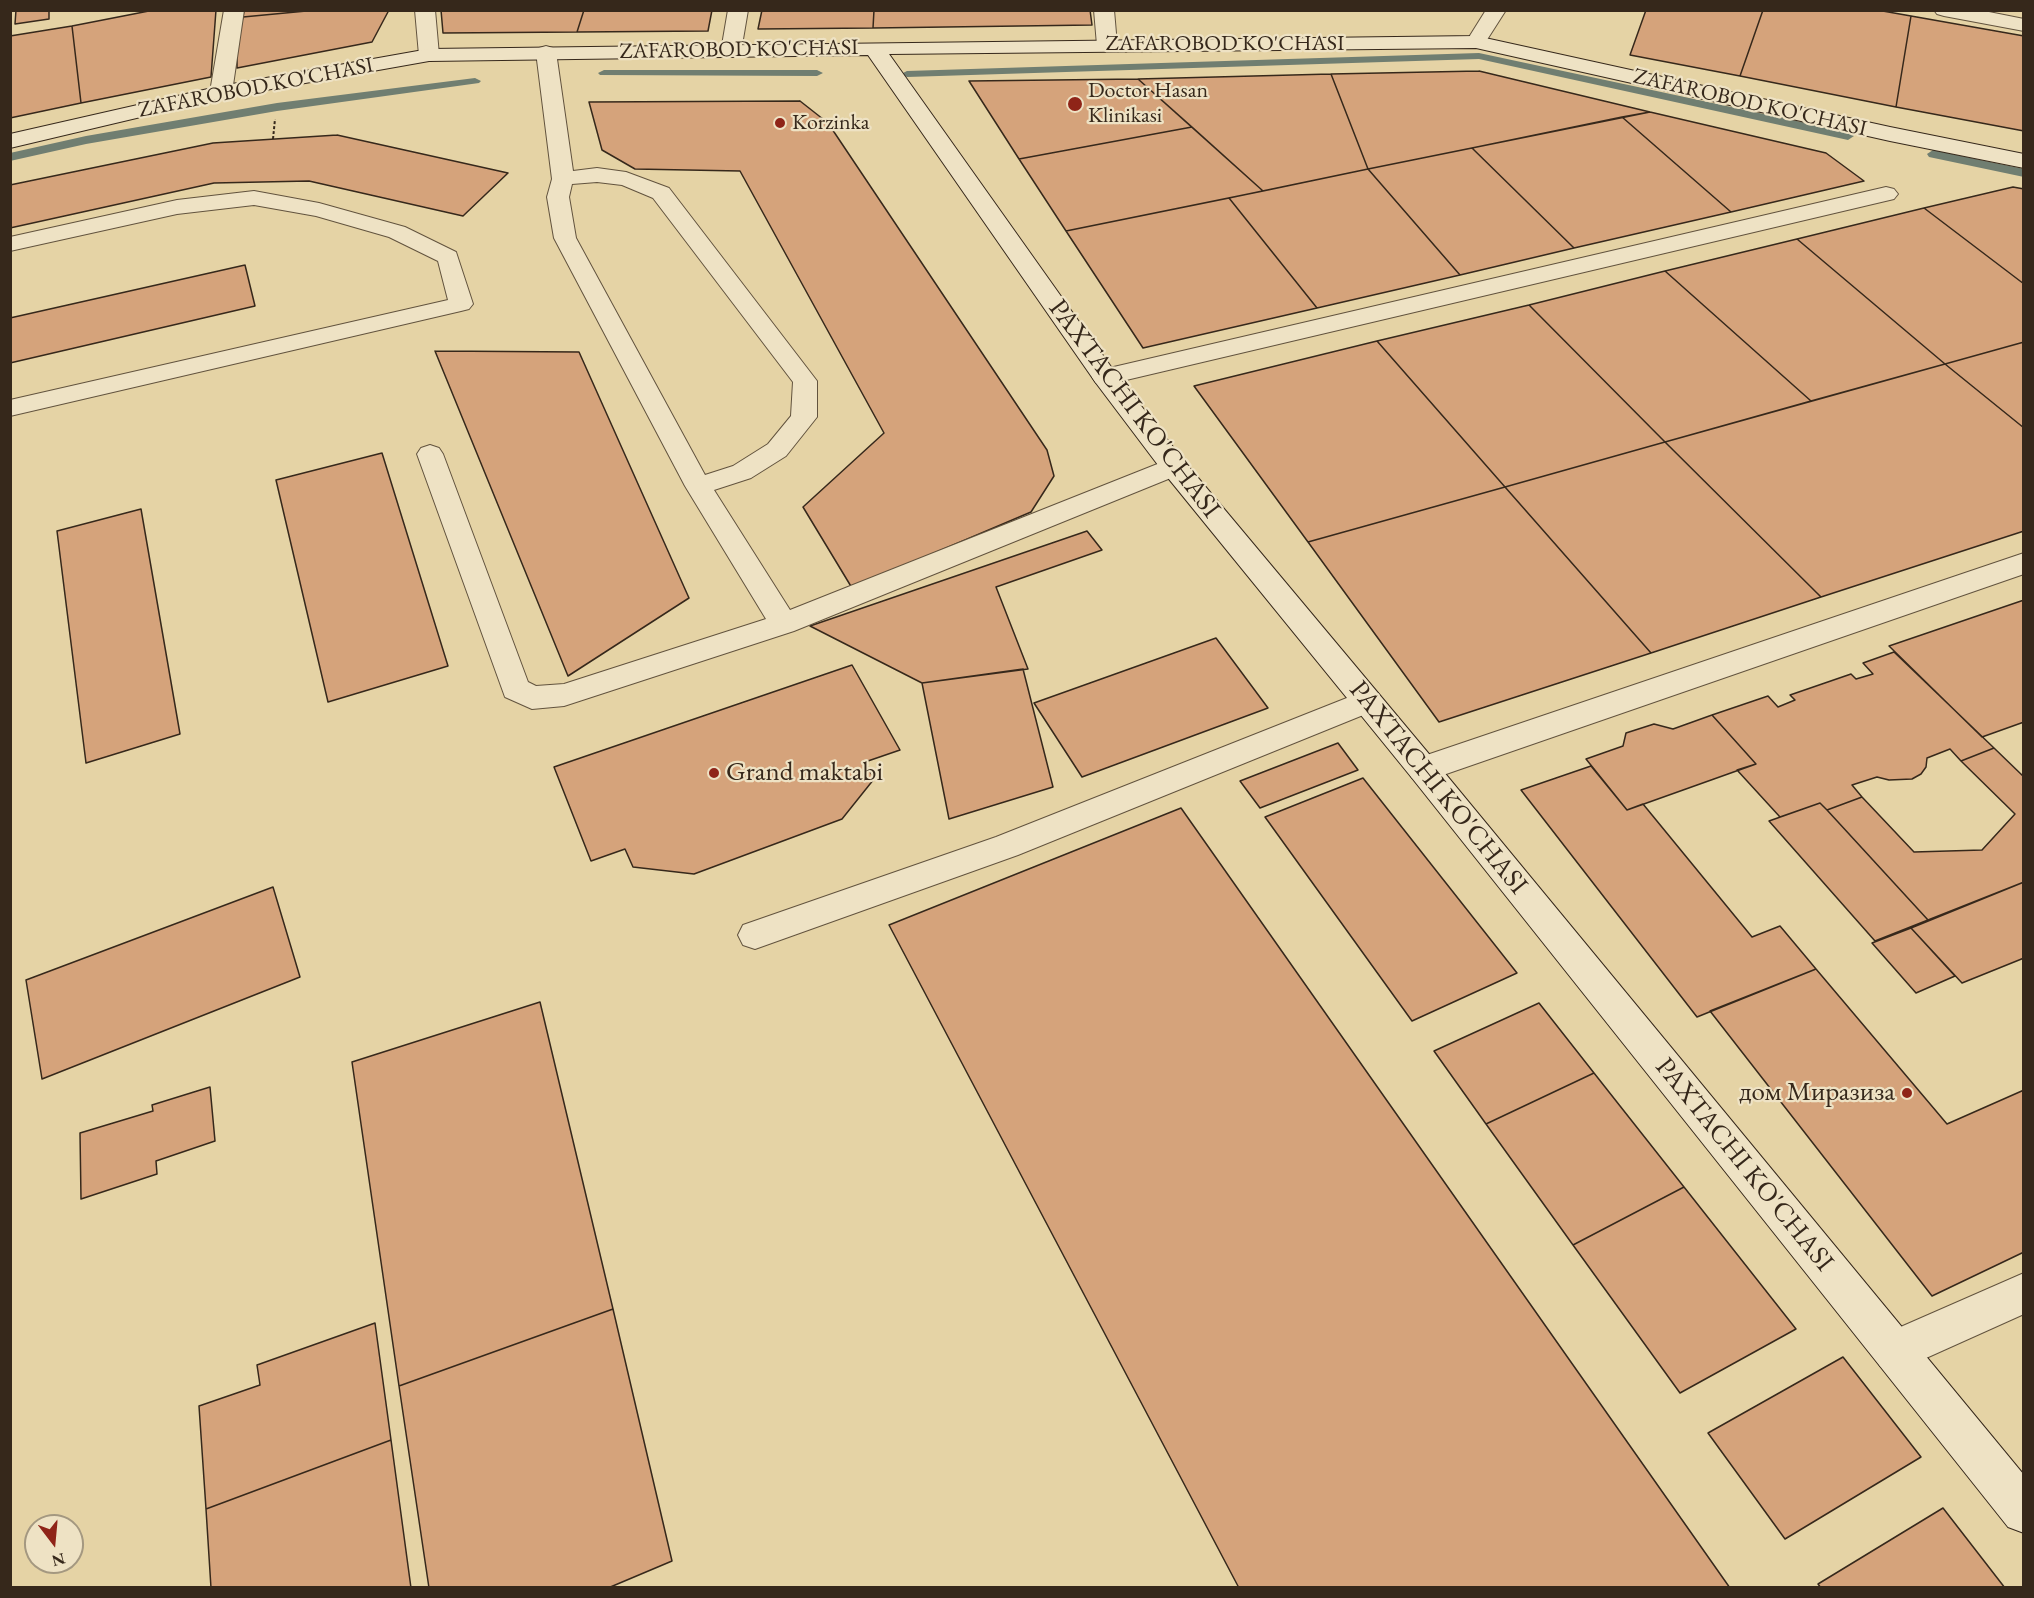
<!DOCTYPE html>
<html>
<head>
<meta charset="utf-8">
<style>
  body { margin:0 }
  #map { position:relative; width:2034px; height:1598px; overflow:hidden; background:#e5d3a5; font-family:"EB Garamond",serif }
  canvas { display:block }
  .frame { position:absolute; inset:0; border:12px solid #36281b; pointer-events:none }
  .north { position:absolute; left:24px; top:1514px; width:60px; height:60px; box-sizing:border-box; background:#eee2c4; border:2px solid #a49880; border-radius:50%; rotate:164deg; font-size:16px; font-weight:700; line-height:24px; text-align:center; color:#36281b }
  .north::after { content:''; display:block; margin:auto; width:21px; height:27px; background:#8f2418; clip-path:polygon(50% 0,100% 100%,50% 72%,0 100%) }
</style>
</head>
<body>
<div id="map">
<canvas width="2034" height="1598"></canvas>
<div class="frame"></div>
<div class="north">N</div>
</div>
<script>
const ctx = document.querySelector('canvas').getContext('2d');
ctx.lineJoin = 'round';
function poly(rows) {
  const path = new Path2D();
  for (const r of rows) {
    path.moveTo(r[0], r[1]);
    for (let i = 2; i < r.length; i += 2) path.lineTo(r[i], r[i + 1]);
  }
  return path;
}
function paint(path, color) {
  ctx.fillStyle = color;
  ctx.fill(path, 'evenodd');
}
function stroke(path, color, width, dash) {
  ctx.strokeStyle = color;
  ctx.lineWidth = width;
  ctx.lineCap = dash ? 'butt' : 'round';
  ctx.setLineDash(dash || []);
  ctx.stroke(path);
}
function write(font, color, halo, rows, align = 'center') {
  ctx.font = font + ' "EB Garamond",serif';
  ctx.lineWidth = 4.5;
  ctx.setLineDash([]);
  ctx.textBaseline = 'middle';
  ctx.strokeStyle = halo;
  ctx.fillStyle = color;
  for (const [text, x, y, turn = 0] of rows) {
    ctx.save();
    ctx.translate(x, y);
    ctx.rotate((+turn || 0) * Math.PI / 180);
    ctx.textAlign = isNaN(turn) ? turn : align;
    if (halo) ctx.strokeText(text, 0, 0);
    ctx.fillText(text, 0, 0);
    ctx.restore();
  }
}
const stream = poly([
  [1479,53,1848,132,1854,136,1848,140,1479,59,907,77,901,74,907,71,1479,53],
  [604,70,817,70,823,73,817,76,600,75,598,73,604,70],
  [475,78,481,81,479,83,277,111,86,144,10,161,10,153,86,136,277,103,475,78],
  [1933,150,2024,169,2024,177,1929,157,1927,154,1933,150]
]);
const building = poly([
  [16,10,49,10,49,19,15,24,16,10],
  [154,10,216,10,211,77,81,103,72,26,154,10],
  [244,10,317,10,243,17,244,10],
  [317,10,389,10,372,42,237,68,237,40,243,17,317,10],
  [441,10,584,10,577,32,443,33,441,10],
  [584,10,712,10,708,31,577,32,584,10],
  [762,10,874,10,873,28,758,29,762,10],
  [874,10,1090,10,1092,25,873,28,874,10],
  [1646,10,1763,10,1740,76,1630,55,1646,10],
  [1763,10,1877,10,1911,16,1896,107,1740,76,1763,10],
  [1911,16,2024,36,2024,131,1896,107,1911,16],
  [72,26,81,103,10,118,10,36,72,26],
  [1479,71,1650,112,1368,169,1331,74,1479,71],
  [1331,74,1368,169,1263,191,1138,79,1331,74],
  [1138,79,1192,127,1019,159,969,81,1138,79],
  [800,101,828,123,1047,450,1054,476,1031,512,852,588,803,507,884,433,740,171,635,169,602,150,589,102,800,101],
  [1650,112,1826,153,1864,181,1731,212,1622,117,1650,112],
  [1622,117,1731,212,1574,248,1472,148,1622,117],
  [1192,127,1263,191,1066,231,1019,159,1192,127],
  [337,135,508,173,463,216,309,181,214,183,10,228,10,185,213,143,337,135],
  [1472,148,1574,248,1460,275,1368,169,1472,148],
  [1368,169,1460,275,1317,308,1229,198,1368,169],
  [2013,187,2024,189,2024,284,1924,208,2013,187],
  [1229,198,1317,308,1143,348,1066,231,1229,198],
  [1924,208,2024,284,2024,342,1945,364,1797,239,1924,208],
  [1797,239,1945,364,1811,401,1665,271,1797,239],
  [245,265,255,306,10,363,10,318,245,265],
  [1665,271,1811,401,1665,442,1529,305,1665,271],
  [1529,305,1665,442,1505,487,1377,341,1529,305],
  [1377,341,1505,487,1308,542,1194,386,1377,341],
  [2024,342,2024,428,1945,364,2024,342],
  [435,351,579,352,689,598,568,676,435,351],
  [1945,364,2024,428,2024,531,1821,597,1665,442,1945,364],
  [1665,442,1821,597,1651,653,1505,487,1665,442],
  [382,453,448,666,328,702,276,480,382,453],
  [1505,487,1651,653,1439,722,1308,542,1505,487],
  [141,509,180,734,86,763,57,531,141,509],
  [1087,531,1102,550,996,587,1028,669,922,683,810,626,1087,531],
  [2024,600,2024,722,1982,737,1889,646,2024,600],
  [1216,638,1268,708,1082,777,1034,703,1216,638],
  [1894,652,1994,748,1961,761,1950,749,1927,758,1926,767,1921,774,1912,779,1889,780,1877,777,1852,785,1862,797,1827,810,1820,803,1780,817,1737,770,1756,764,1712,715,1768,696,1778,707,1795,700,1790,695,1851,674,1856,679,1873,674,1863,663,1894,652],
  [852,665,900,750,865,762,874,779,842,819,694,874,633,867,625,849,591,861,554,767,852,665],
  [1023,669,1053,787,949,819,922,683,1023,669],
  [1712,715,1756,764,1627,810,1586,759,1623,746,1626,733,1654,724,1673,729,1712,715],
  [1338,743,1358,770,1260,808,1240,781,1338,743],
  [1994,748,2024,777,2024,882,1928,920,1827,810,1862,797,1914,852,1982,850,2015,814,1961,761,1994,748],
  [1591,766,1627,810,1643,804,1752,937,1780,926,1816,969,1697,1017,1521,790,1591,766],
  [1363,778,1517,973,1412,1021,1265,817,1363,778],
  [1820,803,1827,810,1928,920,1875,941,1769,821,1820,803],
  [1181,808,1730,1588,1239,1588,889,925,1181,808],
  [2024,882,2024,958,1962,983,1911,928,2024,882],
  [273,887,300,977,42,1079,26,980,273,887],
  [1911,928,1955,976,1916,993,1872,943,1911,928],
  [1816,969,1947,1124,2024,1090,2024,1252,1932,1296,1710,1011,1816,969],
  [540,1002,613,1309,399,1386,352,1062,540,1002],
  [1539,1003,1594,1073,1486,1124,1434,1051,1539,1003],
  [1594,1073,1684,1187,1573,1245,1486,1124,1594,1073],
  [210,1087,215,1141,156,1161,157,1174,81,1199,80,1133,153,1111,152,1105,210,1087],
  [1684,1187,1796,1329,1680,1393,1573,1245,1684,1187],
  [613,1309,672,1561,608,1588,429,1588,399,1386,613,1309],
  [375,1323,391,1440,206,1509,199,1406,260,1385,257,1365,375,1323],
  [1843,1357,1921,1457,1785,1539,1708,1433,1843,1357],
  [391,1440,411,1588,211,1588,206,1509,391,1440],
  [1943,1508,2005,1588,1821,1588,1818,1584,1943,1508]
]);
const path = poly([
  [273,139,275,119]
]);
const lane = poly([
  [1094,10,1114,10,1117,45,1114,49,1100,49,1097,45,1094,10],
  [546,46,553,48,556,52,573,171,597,168,626,172,669,188,817,381,817,417,786,456,751,478,714,490,790,610,1165,461,1174,458,1183,461,1187,467,1183,473,794,631,564,706,532,709,505,697,417,454,421,448,430,445,439,448,443,454,528,682,536,686,564,684,766,619,685,486,554,238,547,197,552,179,536,52,539,48,546,46],
  [597,182,622,185,653,198,793,382,791,416,768,444,733,466,705,475,576,238,569,197,572,184,597,182],
  [254,191,319,203,405,227,456,252,473,304,469,309,461,311,10,416,10,400,448,300,438,261,389,237,316,216,254,205,177,214,10,251,10,237,177,200,254,191],
  [1367,690,1378,693,1382,701,1378,709,1018,855,755,949,743,945,738,935,743,925,996,837,1367,690]
]);
const street = poly([
  [224,10,244,10,232,92,229,97,221,98,213,97,210,92,224,10],
  [415,10,435,10,439,55,436,59,429,61,422,59,419,55,415,10],
  [728,10,748,10,741,51,738,55,731,57,724,55,721,51,728,10],
  [1486,10,1506,10,1483,46,1476,48,1469,46,1466,42,1486,10],
  [1934,10,1979,10,2024,19,2024,31,1944,16,1937,14,1934,10],
  [1886,187,1894,189,1898,194,1894,199,1105,385,1096,383,1092,377,1096,371,1105,369,1886,187],
  [2024,553,2024,574,1423,782,1412,778,1407,769,1412,760,2024,553],
  [2024,1273,2024,1314,1895,1372,1880,1366,1874,1351,1880,1336,2024,1273]
]);
const secondary = poly([
  [1476,36,1890,127,2024,154,2024,168,1890,141,1476,48,889,54,1114,371,1184,461,1434,760,2024,1475,2024,1533,2008,1527,1412,778,1164,473,1096,383,868,55,429,61,221,98,10,148,10,134,221,86,429,49,1476,36]
]);
const markers = [
  [1075,104,8,"#8f2418"],
  [780,123,6,"#8f2418"],
  [714,773,6,"#8f2418"],
  [1907,1093,6,"#8f2418"]
];
const farStreetnames = [
  ["ZAFAROBOD KO'CHASI",1225,44],
  ["ZAFAROBOD KO'CHASI",739,50,-1],
  ["ZAFAROBOD KO'CHASI",256,88,-11],
  ["ZAFAROBOD KO'CHASI",1750,103,13]
];
const farPoinames = [
  ["Doctor Hasan",1088,91],
  ["Klinikasi",1088,116],
  ["Korzinka",792,123]
];
const streetNames = [
  ["PAXTACHI KO'CHASI",1134,409,53],
  ["PAXTACHI KO'CHASI",1438,788,51],
  ["PAXTACHI KO'CHASI",1744,1165,51]
];
const poiNames = [
  ["Grand maktabi",726,773],
  ["дом Миразиза",1895,1093,"right"]
];
paint(stream, '#707e71');
paint(building, '#d5a37b');
stroke(building, '#36281b', 1.5);
stroke(lane, '#62533e', 2);
stroke(street, '#62533e', 2);
stroke(secondary, '#36281b', 2);
stroke(path, '#36281b', 2, [3, 2]);
paint(lane, '#eee2c4');
paint(street, '#eee2c4');
paint(secondary, '#eee2c4');
for (const [x, y, r, color] of markers) {
  const dot = new Path2D();
  dot.arc(x, y, r, 0, 2 * Math.PI);
  ctx.fillStyle = color;
  ctx.fill(dot);
  stroke(dot, '#eee2c4', 2);
}
write('22px', '#36281b', '#eee2c4', farStreetnames);
write('22px', '#36281b', '#eee2c4', farPoinames, 'left');
write('27px', '#36281b', '#eee2c4', streetNames);
write('27px', '#36281b', '#eee2c4', poiNames, 'left');
</script>
</body>
</html>
